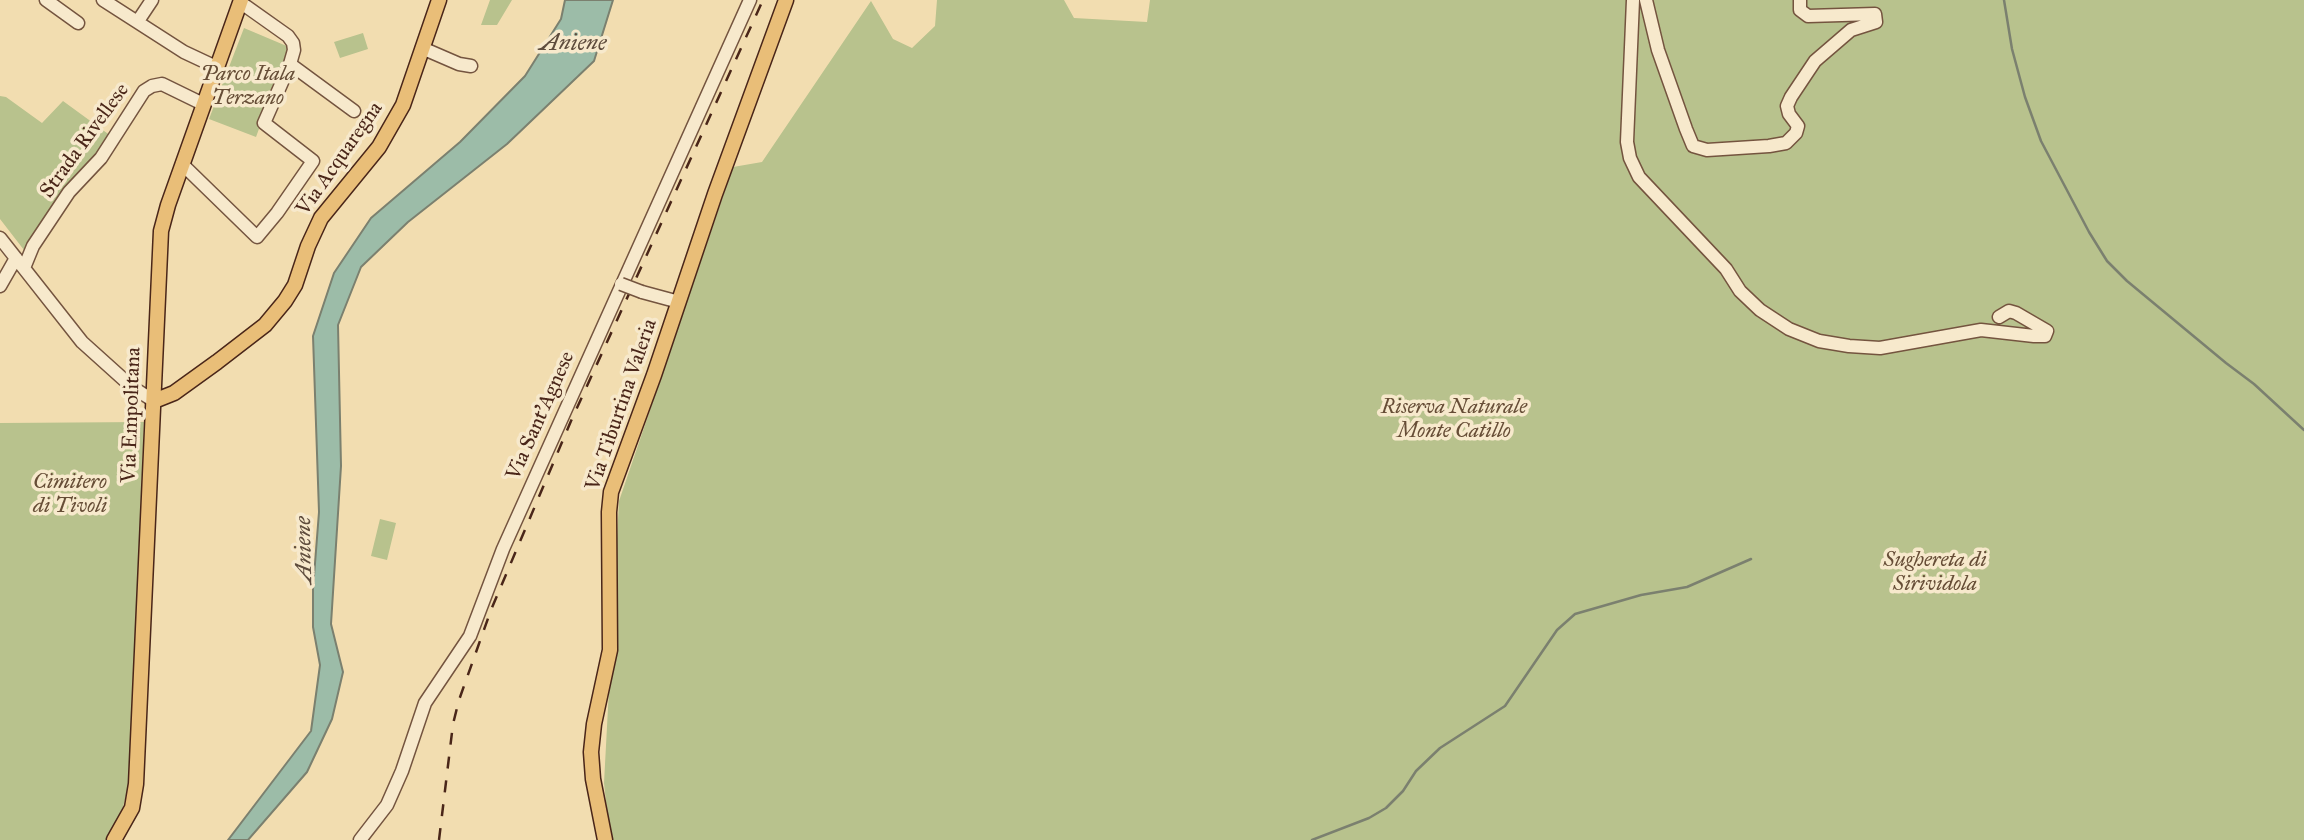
<!DOCTYPE html>
<html>
<head>
<meta charset="utf-8">
<style>
  body { margin:0 }
  canvas { display:block; background:#f2ddb0 }
</style>
</head>
<body>
<canvas width="2304" height="840"></canvas>
<script>
const ctx = document.querySelector('canvas').getContext('2d');
ctx.lineJoin = 'round';
function paint(path, color) {
  ctx.fillStyle = color;
  ctx.fill(path, 'evenodd');
}
function poly(rows) {
  const path = new Path2D();
  for (const r of rows) {
    path.moveTo(r[0], r[1]);
    for (let i = 2; i < r.length; i += 2) path.lineTo(r[i], r[i + 1]);
  }
  return path;
}
function stroke(path, color, width, dash) {
  ctx.strokeStyle = color;
  ctx.lineWidth = width;
  ctx.lineCap = dash ? 'butt' : 'round';
  ctx.setLineDash(dash || []);
  ctx.stroke(path);
}
function write(font, color, halo, rows, align = 'center') {
  ctx.font = font + ' "IM FELL Great Primer",serif';
  ctx.lineWidth = 7;
  ctx.setLineDash([]);
  ctx.textBaseline = 'middle';
  ctx.strokeStyle = halo;
  ctx.fillStyle = color;
  for (const [text, x, y, turn = 0] of rows) {
    ctx.save();
    ctx.translate(x, y);
    ctx.rotate((+turn || 0) * Math.PI / 180);
    ctx.textAlign = isNaN(turn) ? turn : align;
    if (halo) ctx.strokeText(text, 0, 0);
    ctx.fillText(text, 0, 0);
    ctx.restore();
  }
}
const green = poly([
  [490,0,512,0,497,25,481,25],
  [937,0,1064,0,1074,18,1147,22,1150,0,2304,0,2304,840,610,840,604,783,619,501,733,167,762,162,871,1,893,39,912,48,935,26],
  [244,28,289,47,256,137,209,119],
  [363,33,368,49,340,58,334,42],
  [0,96,6,97,42,123,63,101,111,136,97,159,75,176,51,214,24,250,0,219],
  [144,422,130,780,123,807,107,840,0,840,0,423],
  [380,519,396,523,387,560,371,556]
]);
const water = poly([
  [565,0,613,0,594,61,507,144,408,222,361,267,338,325,341,466,331,624,343,672,332,719,307,772,248,840,228,840,311,731,320,665,313,627,313,589,319,512,313,336,334,273,371,218,460,142,525,76,561,19,565,0]
]);
const stream = poly([
  [2004,0,2012,49,2025,97,2041,141,2089,232,2107,261,2127,281,2226,363,2254,384,2304,430],
  [1312,840,1369,818,1386,808,1403,791,1416,771,1440,748,1505,706,1557,630,1575,614,1641,595,1687,587,1751,559]
]);
const minor = poly([
  [46,0,78,23],
  [103,0,184,52,216,67],
  [1633,0,1627,142,1630,158,1639,177,1726,269,1740,291,1760,310,1789,329,1819,341,1849,346,1880,348,1981,330,2034,336,2045,336,2047,331,2016,313,2009,311,1999,317],
  [1646,0,1658,50,1686,129,1693,146,1707,150,1769,146,1786,143,1796,133,1798,126,1789,114,1787,106,1791,97,1815,61,1851,30,1876,22,1875,14,1808,16,1800,10,1800,0],
  [138,21,152,0],
  [422,48,459,64,471,66],
  [290,64,354,111],
  [182,164,257,237,277,213,313,161,264,123,290,64,294,50,293,43,288,36,240,2],
  [0,238,82,342,132,387,154,401],
  [24,268,33,246,69,192,101,158,144,91,152,86,162,84,203,104],
  [0,286,16,258],
  [642,292,679,302],
  [360,840,387,805,402,771,425,703,470,636,503,549,750,0]
]);
const major = poly([
  [154,401,174,393,217,362,265,325,285,301,295,285,308,246,321,218,379,147,403,105,439,0],
  [114,840,132,808,136,784,161,231,168,205,241,0],
  [605,840,593,779,591,752,594,724,610,650,609,512,611,492,654,375,715,194,786,0]
]);
const rail = poly([
  [439,840,453,724,459,700,491,610,571,421,763,0]
]);
const minorBridge = poly([
  [621,284,642,292]
]);
const parkNames = [
  ["Parco Itala",248,75],
  ["Terzano",248,99],
  ["Riserva Naturale",1454,408],
  ["Monte Catillo",1454,432],
  ["Cimitero",70,483],
  ["di Tivoli",70,507],
  ["Sughereta di",1935,561],
  ["Sirividola",1935,585]
];
const streetNames = [
  ["Strada Rivellese",85,141,-54],
  ["Via Acquaregna",340,159,-55],
  ["Via Tiburtina Valeria",622,405,-71],
  ["Via Empolitana",132,415,-88],
  ["Via Sant'Agnese",541,416,-66]
];
const waterNames = [
  ["Aniene",573,44],
  ["Aniene",305,550,-91]
];
paint(green, '#b8c28d');
paint(water, '#9cbca8');
stroke(water, '#7b806f', 2);
stroke(stream, '#7b806f', 2.5);
stroke(minor, '#74543f', 15);
stroke(major, '#4a2619', 17);
stroke(minor, '#f7e9cc', 12);
stroke(major, '#e9be78', 14);
stroke(rail, '#4a2619', 2.5, [12, 12]);
stroke(minorBridge, '#74543f', 15, []);
stroke(minorBridge, '#f7e9cc', 12);
write('italic 21px', '#664d36', '#f7e9cc', parkNames);
write('21px', '#4a2619', '#f7e9cc', streetNames);
write('italic 23px', '#5e4c3d', '#f7e9cc', waterNames);
</script>
</body>
</html>
